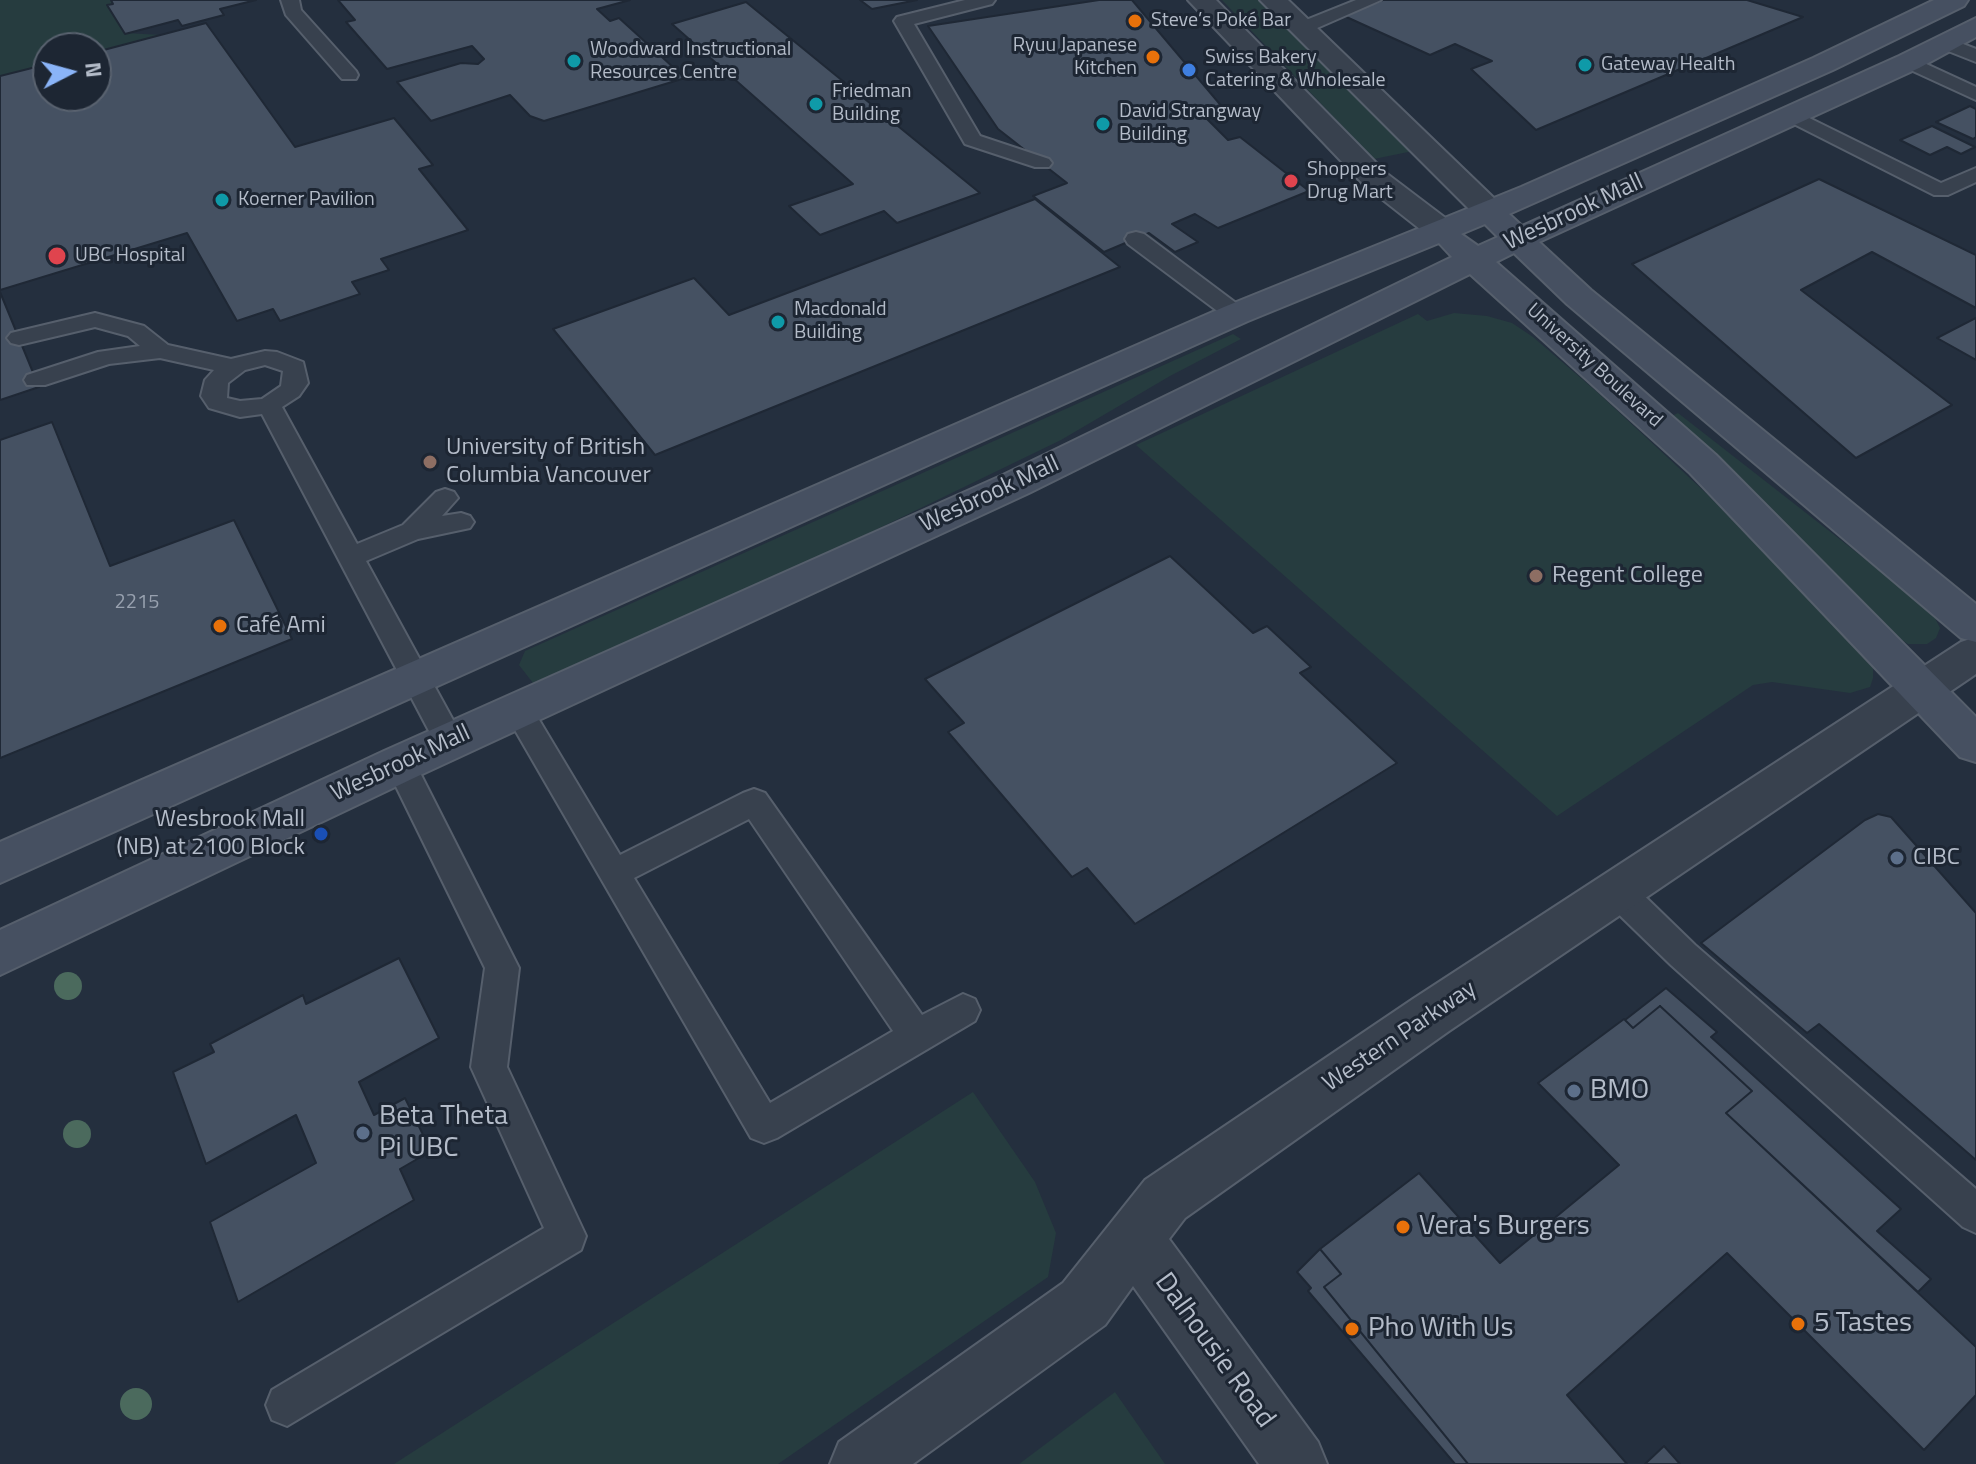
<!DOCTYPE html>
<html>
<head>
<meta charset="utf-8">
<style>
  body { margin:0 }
  #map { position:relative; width:1976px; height:1464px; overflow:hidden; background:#242f3e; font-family:"Titillium Web",sans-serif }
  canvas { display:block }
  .north { position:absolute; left:32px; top:32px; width:80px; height:80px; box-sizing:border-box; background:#1d2633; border:2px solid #59626f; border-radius:50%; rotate:84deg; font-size:22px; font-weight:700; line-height:32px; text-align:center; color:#b4bcc9 }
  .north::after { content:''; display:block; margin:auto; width:28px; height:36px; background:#8ab4f8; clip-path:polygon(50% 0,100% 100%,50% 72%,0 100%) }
</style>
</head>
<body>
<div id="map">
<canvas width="1976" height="1464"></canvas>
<div class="north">N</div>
</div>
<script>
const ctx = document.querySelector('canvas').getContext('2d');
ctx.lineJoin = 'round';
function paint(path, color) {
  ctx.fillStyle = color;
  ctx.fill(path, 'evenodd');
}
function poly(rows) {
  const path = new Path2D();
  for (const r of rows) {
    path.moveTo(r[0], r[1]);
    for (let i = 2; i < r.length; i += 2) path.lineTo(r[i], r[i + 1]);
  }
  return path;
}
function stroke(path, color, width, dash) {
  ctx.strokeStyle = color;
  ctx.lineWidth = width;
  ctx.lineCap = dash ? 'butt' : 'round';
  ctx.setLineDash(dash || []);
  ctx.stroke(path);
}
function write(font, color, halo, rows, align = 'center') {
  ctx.font = font + ' "Titillium Web",sans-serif';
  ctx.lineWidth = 6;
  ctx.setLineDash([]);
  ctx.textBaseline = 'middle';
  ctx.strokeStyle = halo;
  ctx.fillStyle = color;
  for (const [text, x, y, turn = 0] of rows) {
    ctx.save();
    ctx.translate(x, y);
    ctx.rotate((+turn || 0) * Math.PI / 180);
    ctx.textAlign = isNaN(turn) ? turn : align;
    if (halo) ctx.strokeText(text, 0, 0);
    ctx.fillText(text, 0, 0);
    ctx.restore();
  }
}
const green = poly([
  [0,0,111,0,113,4,107,6,125,33,162,35,96,52,96,48,48,48,48,64,0,76],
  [1222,0,1259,0,1413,151,1374,159],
  [1454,313,1487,316,1512,323,1533,337,1596,391,1708,495,1865,658,1873,667,1873,678,1870,687,1850,693,1772,682,1753,685,1557,816,1136,445,1418,314,1427,321],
  [1233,334,1241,339,1170,376,1061,440,830,552,533,683,519,665,525,651],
  [1678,413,1901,587,1935,618,1940,628,1936,638,1927,644,1908,644,1894,635,1670,417],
  [973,1092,1035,1182,1056,1233,1048,1277,778,1464,394,1464],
  [1115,1392,1165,1464,1019,1464]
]);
const building = poly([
  [111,0,256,0,220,9,224,15,182,26,178,20,125,34,107,5,113,4,111,0],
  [338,0,630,0,597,9,610,21,619,18,685,78,544,121,530,116,510,95,431,121,397,82,461,63,478,64,484,59,472,46,387,69,346,22,355,20,338,0],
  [860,0,917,0,872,9,860,0],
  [1099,0,1132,0,1229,115,1206,118,1228,140,1240,137,1309,191,1218,228,1195,214,1172,224,1198,242,1175,252,1149,233,1104,252,1033,196,1067,183,998,129,928,26,1099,0],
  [1383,0,1747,0,1803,17,1536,130,1471,69,1492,61,1455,44,1430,55,1342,15,1383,0],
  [746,2,980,193,897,223,884,211,820,235,789,206,853,184,672,24,746,2],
  [206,23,295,147,394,118,433,165,419,169,468,230,381,259,389,270,352,282,360,294,280,321,273,309,237,321,187,233,0,290,0,76,48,64,48,96,96,96,96,52,206,23],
  [1970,106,1976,109,1976,137,1973,139,1936,122,1970,106],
  [1932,126,1975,147,1961,154,1947,147,1930,155,1900,140,1932,126],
  [1819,179,1976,255,1976,308,1872,252,1801,290,1952,405,1856,458,1632,264,1819,179],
  [1035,199,1120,267,655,455,553,329,694,278,729,315,1035,199],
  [0,292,39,387,0,400,0,292],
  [1976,318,1976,360,1937,338,1976,318],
  [52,422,110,566,234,520,292,639,0,758,0,440,52,422],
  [1170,556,1253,633,1267,626,1311,667,1300,673,1397,763,1135,924,1087,868,1072,877,948,732,964,723,925,679,1170,556],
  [1878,814,1891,817,1976,913,1976,1160,1819,1024,1807,1033,1701,943,1865,820,1878,814],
  [399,958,439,1038,359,1082,374,1115,405,1098,431,1151,400,1169,414,1200,238,1302,210,1222,316,1163,296,1115,206,1164,173,1072,214,1052,210,1044,303,995,306,1004,399,958],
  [1666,988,1717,1032,1711,1037,1901,1209,1877,1231,1931,1279,1918,1292,1726,1113,1752,1091,1660,1006,1633,1028,1625,1020,1666,988],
  [1660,1006,1752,1091,1726,1113,1976,1347,1976,1395,1924,1450,1727,1253,1567,1395,1627,1464,1468,1464,1324,1287,1341,1274,1320,1249,1419,1173,1500,1263,1619,1165,1538,1083,1624,1019,1633,1028,1660,1006],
  [1320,1249,1341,1274,1324,1287,1468,1464,1455,1464,1308,1291,1311,1288,1297,1272,1320,1249],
  [1664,1446,1680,1464,1645,1464,1664,1446]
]);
const service = poly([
  [281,0,299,0,301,10,356,71,358,75,356,79,342,79,286,15,281,0],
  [965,0,995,0,992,4,914,24,980,136,1049,159,1052,163,1049,167,1035,167,965,144,894,21,897,17,965,0],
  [1356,0,1381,0,1308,32,1296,32,1293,28,1296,24,1356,0],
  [1945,37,1976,49,1976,62,1938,47,1936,43,1938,39,1945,37],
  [1909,56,1976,87,1976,100,1902,66,1900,62,1902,58,1909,56],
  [1791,109,1941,183,1976,168,1976,182,1948,195,1934,195,1784,119,1781,115,1791,109],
  [1136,232,1144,234,1244,309,1247,314,1244,319,1228,319,1128,244,1125,239,1128,234,1136,232],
  [95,313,144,326,168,345,231,359,265,351,277,352,303,362,308,383,299,396,282,407,357,544,403,525,436,492,445,489,454,492,458,498,442,516,461,513,470,516,474,522,470,528,418,539,366,561,465,742,461,750,450,754,439,750,262,414,240,417,209,408,201,396,205,380,214,370,160,358,109,364,45,385,27,385,24,380,27,375,98,352,140,346,128,336,95,327,19,345,11,343,7,338,11,333,95,313],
  [265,365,283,371,281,386,262,399,240,401,227,398,228,383,245,370,265,365],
  [519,700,529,703,620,855,743,793,754,789,765,793,922,1015,963,994,975,999,980,1010,975,1021,777,1138,764,1143,751,1138,504,711,509,703,519,700],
  [749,819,893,1031,770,1103,634,878,749,819],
  [400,752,411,755,519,968,507,1067,586,1236,581,1250,287,1426,272,1420,266,1405,272,1390,544,1228,471,1067,485,968,385,764,389,755,400,752],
  [1617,877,1629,881,1695,945,1976,1189,1976,1233,1963,1227,1671,965,1605,901,1601,891,1605,881,1617,877]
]);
const minor = poly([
  [1188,0,1216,0,1386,173,1452,223,1457,230,1452,237,1441,239,1430,237,1364,185,1188,0],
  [1260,0,1288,0,1500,204,1505,211,1500,218,1489,220,1478,218,1260,0],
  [1976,637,1976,674,1449,1031,1185,1218,1169,1239,1318,1442,1327,1464,1259,1464,1133,1286,1105,1325,913,1464,830,1464,839,1442,1063,1283,1145,1180,1413,999,1961,642,1976,637]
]);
const secondary = poly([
  [1934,0,1968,0,1964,6,1833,70,1509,214,1522,226,1899,56,1976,18,1976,37,1919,68,1539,242,1591,290,1976,604,1976,642,1961,638,1567,304,1514,253,1496,262,1716,455,1976,717,1976,762,1960,757,1690,473,1470,274,1029,493,416,777,0,975,0,930,384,751,1003,475,1452,257,1439,243,1248,321,0,883,0,842,1224,307,1521,187,1813,58,1934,0],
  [1485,224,1498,237,1478,246,1461,234,1485,224]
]);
const trees = [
  [68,986,14],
  [77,1134,14],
  [136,1404,16]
];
const markers = [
  [1135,21,8,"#e8710a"],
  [1153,57,8,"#e8710a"],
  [574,61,8,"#0f9aa8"],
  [1585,65,8,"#0f9aa8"],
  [1189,70,8,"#3f7fe0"],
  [816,104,8,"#0f9aa8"],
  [1103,124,8,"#0f9aa8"],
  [1291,181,8,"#e0444e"],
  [222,200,8,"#0f9aa8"],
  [57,256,10,"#e0444e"],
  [778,322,8,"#0f9aa8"],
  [430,462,8,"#8d6e63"],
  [1536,576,8,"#8d6e63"],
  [220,626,8,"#e8710a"],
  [321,834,8,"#1a4fb4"],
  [1897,858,8,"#5c6f8a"],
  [1574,1091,8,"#5c6f8a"],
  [363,1133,8,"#5c6f8a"],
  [1403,1227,8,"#e8710a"],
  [1798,1324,8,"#e8710a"],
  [1352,1329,8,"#e8710a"]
];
const farPoinames = [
  ["Steve’s Poké Bar",1151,21],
  ["Ryuu Japanese",1137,46,"right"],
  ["Kitchen",1137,69,"right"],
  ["Woodward Instructional",590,50],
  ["Resources Centre",590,73],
  ["Swiss Bakery",1205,58],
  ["Catering & Wholesale",1205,81],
  ["Gateway Health",1601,65],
  ["Friedman",832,92],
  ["Building",832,115],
  ["David Strangway",1119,112],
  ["Building",1119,135],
  ["Shoppers",1307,170],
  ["Drug Mart",1307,193],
  ["Koerner Pavilion",238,200],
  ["UBC Hospital",75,256],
  ["Macdonald",794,310],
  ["Building",794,333]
];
const farStreetnames = [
  ["University Boulevard",1594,366,42]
];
const numberNames = [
  ["2215",137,603]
];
const streetNames = [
  ["Wesbrook Mall",1574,213,-25],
  ["Wesbrook Mall",990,495,-25],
  ["Wesbrook Mall",401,764,-25],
  ["Western Parkway",1400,1037,-34]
];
const poiNames = [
  ["University of British",446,448],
  ["Columbia Vancouver",446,476],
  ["Regent College",1552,576],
  ["Café Ami",236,626],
  ["Wesbrook Mall",305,820,"right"],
  ["(NB) at 2100 Block",305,848,"right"],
  ["CIBC",1913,858]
];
const nearPoinames = [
  ["BMO",1590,1091],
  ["Beta Theta",379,1117],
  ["Pi UBC",379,1149],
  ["Vera's Burgers",1419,1227],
  ["5 Tastes",1814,1324],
  ["Pho With Us",1368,1329]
];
const nearStreetnames = [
  ["Dalhousie Road",1214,1351,54]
];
paint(green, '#263c3f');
paint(building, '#455162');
stroke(building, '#1f2835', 2);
stroke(service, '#565f6c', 4);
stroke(minor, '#565f6c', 4);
stroke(secondary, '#565f6c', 4);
paint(service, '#38414e');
paint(minor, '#38414e');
paint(secondary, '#465061');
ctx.fillStyle = '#4b6a5d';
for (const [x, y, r] of trees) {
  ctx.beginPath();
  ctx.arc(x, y, r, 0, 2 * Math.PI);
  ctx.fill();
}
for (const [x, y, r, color] of markers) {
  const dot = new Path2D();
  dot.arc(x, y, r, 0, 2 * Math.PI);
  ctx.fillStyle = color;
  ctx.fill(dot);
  stroke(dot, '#1d2633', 3);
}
write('20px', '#b4bcc9', '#1d2633', farPoinames, 'left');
write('20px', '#b4bcc9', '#1d2633', farStreetnames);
write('20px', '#98a1af', null, numberNames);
write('24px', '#b4bcc9', '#1d2633', streetNames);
write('24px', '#b4bcc9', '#1d2633', poiNames, 'left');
write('28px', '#b4bcc9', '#1d2633', nearPoinames, 'left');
write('28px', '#b4bcc9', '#1d2633', nearStreetnames);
</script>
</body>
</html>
